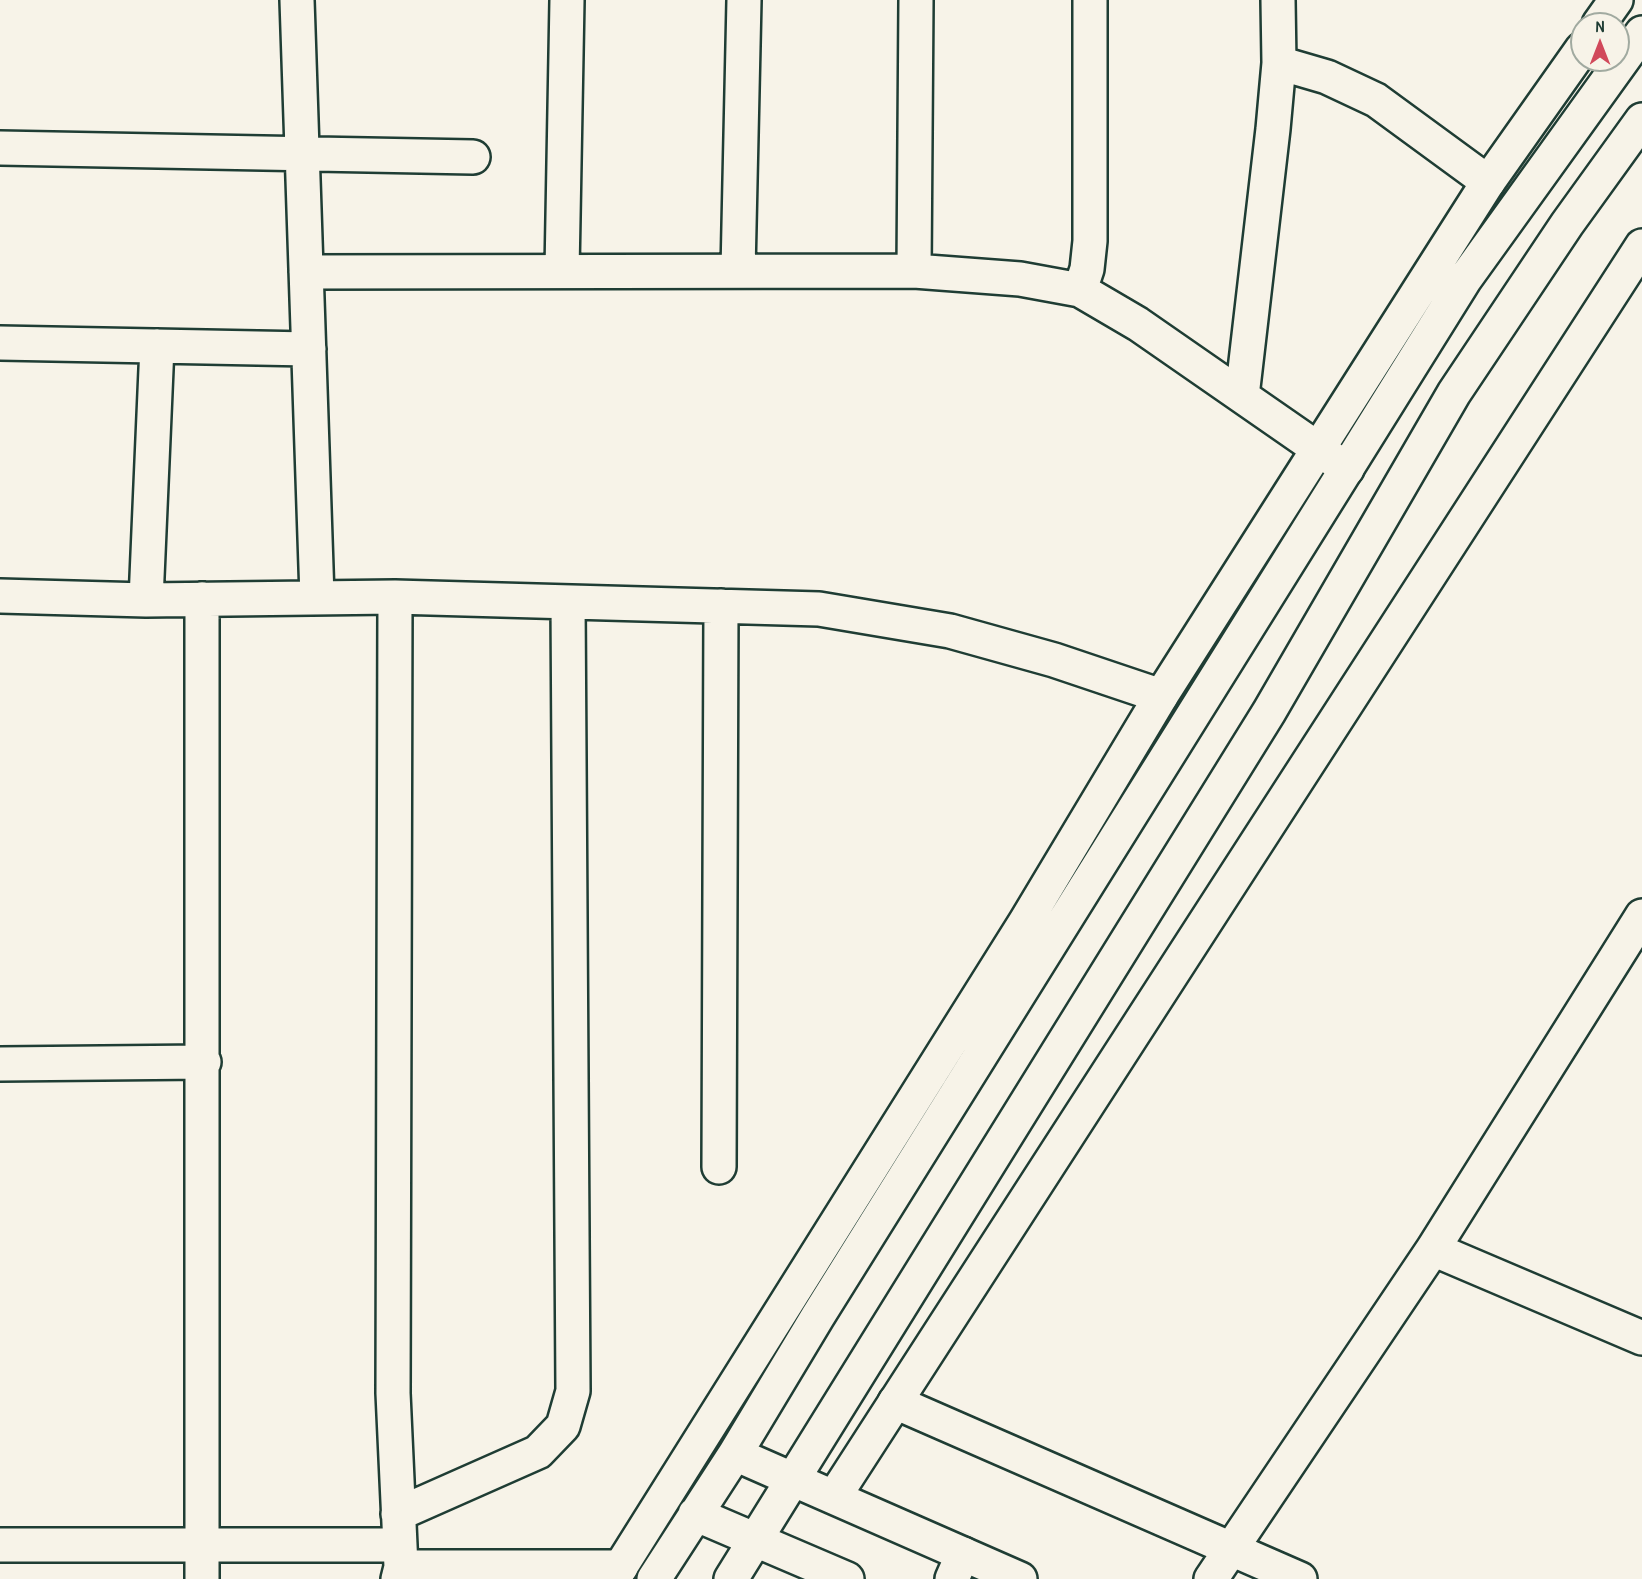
<!DOCTYPE html>
<html>
<head>
<meta charset="utf-8">
<style>
  body { margin:0 }
  #map { position:relative; width:1642px; height:1579px; overflow:hidden; background:#f7f3e8; font-family:"Patrick Hand",sans-serif }
  canvas { display:block }
  .north { position:absolute; left:1570px; top:12px; width:60px; height:60px; box-sizing:border-box; background:#f7f3e8; border:2px solid #a1aaa0; border-radius:50%; rotate:0deg; font-size:16px; font-weight:700; line-height:24px; text-align:center; color:#1f3d34 }
  .north::after { content:''; display:block; margin:auto; width:21px; height:27px; background:#d1495b; clip-path:polygon(50% 0,100% 100%,50% 72%,0 100%) }
</style>
</head>
<body>
<div id="map">
<canvas width="1642" height="1579"></canvas>
<div class="north">N</div>
</div>
<script>
const ctx = document.querySelector('canvas').getContext('2d');
ctx.lineJoin = 'round';
function poly(rows) {
  const path = new Path2D();
  for (const r of rows) {
    path.moveTo(r[0], r[1]);
    for (let i = 2; i < r.length; i += 2) path.lineTo(r[i], r[i + 1]);
  }
  return path;
}
function stroke(path, color, width, dash) {
  ctx.strokeStyle = color;
  ctx.lineWidth = width;
  ctx.lineCap = dash ? 'butt' : 'round';
  ctx.setLineDash(dash || []);
  ctx.stroke(path);
}
const street = poly([
  [297,0,317,597],
  [1279,63,1327,77,1376,100,1488,182],
  [0,148,473,157],
  [562,271,567,0],
  [738,271,744,0],
  [914,271,916,0],
  [306,272,914,271,1020,279,1080,290,1138,324,1347,469],
  [1080,290,1087,269,1090,241,1090,0],
  [0,343,309,349],
  [1242,396,1273,129,1279,63,1278,0],
  [0,596,146,600,395,597,819,609,950,631,1054,660,1161,696],
  [395,597,393,1393,401,1567,398,1579],
  [202,599,202,1579],
  [146,600,157,346],
  [0,1064,204,1062],
  [719,1167,721,606],
  [1433,1249,1642,1338],
  [895,1402,1300,1579],
  [398,1514,538,1452,563,1426,573,1391,568,602],
  [0,1545,400,1545],
  [401,1567,621,1567],
  [952,1579,963,1554],
  [1211,1579,1433,1249,1642,916]
]);
const secondary = poly([
  [1599,24,1616,0],
  [735,1454,1020,1579],
  [834,1497,1642,246],
  [695,1514,847,1579],
  [613,1579,1026,921,1161,696,1488,182,1582,49],
  [654,1579,735,1454,818,1316,1465,279,1642,33],
  [731,1579,1269,712,1454,393,1567,224,1642,120]
]);
stroke(street, '#1f3d34', 38);
stroke(secondary, '#1f3d34', 38);
stroke(street, '#f7f3e8', 33);
stroke(secondary, '#f7f3e8', 33);
</script>
</body>
</html>
